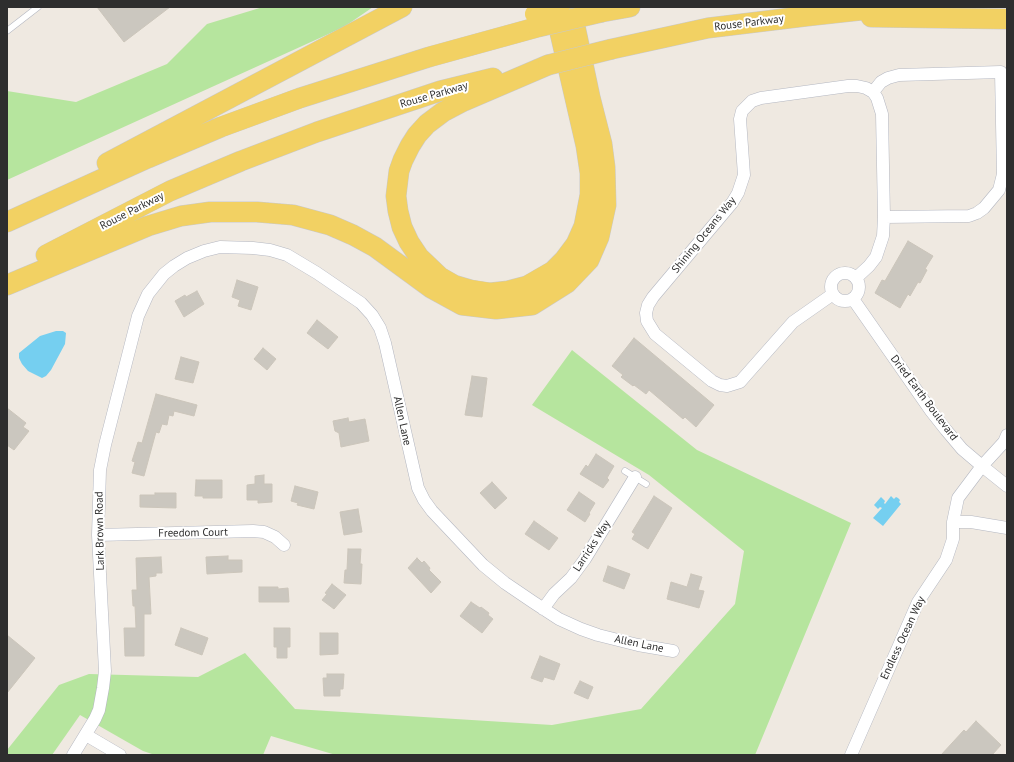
<!DOCTYPE html>
<html>
<head>
<meta charset="utf-8">
<style>
  body { margin:0 }
  #map { position:relative; width:1014px; height:762px; overflow:hidden; background:#efe9e1; font-family:"PT Sans",sans-serif }
  canvas { display:block }
  .frame { position:absolute; inset:0; border:8px solid #2e2e2e; pointer-events:none }
</style>
</head>
<body>
<div id="map">
<canvas width="1014" height="762"></canvas>
<div class="frame"></div>
</div>
<script>
const ctx = document.querySelector('canvas').getContext('2d');
ctx.lineJoin = 'round';
function paint(path, color) {
  ctx.fillStyle = color;
  ctx.fill(path, 'evenodd');
}
function poly(rows) {
  const path = new Path2D();
  for (const r of rows) {
    if (r.length === 3) {
      path.moveTo(r[0] + r[2], r[1]);
      path.arc(r[0], r[1], r[2], 0, 2 * Math.PI);
      continue;
    }
    path.moveTo(r[0], r[1]);
    for (let i = 2; i < r.length; i += 2) path.lineTo(r[i], r[i + 1]);
  }
  return path;
}
function stroke(path, color, width, dash) {
  ctx.strokeStyle = color;
  ctx.lineWidth = width;
  ctx.lineCap = dash ? 'butt' : 'round';
  ctx.setLineDash(dash || []);
  ctx.stroke(path);
}
function write(font, color, halo, rows, align = 'center') {
  ctx.font = font + ' "PT Sans",sans-serif';
  ctx.lineWidth = 4;
  ctx.setLineDash([]);
  ctx.textBaseline = 'middle';
  ctx.strokeStyle = halo;
  ctx.fillStyle = color;
  for (const [text, x, y, turn = 0] of rows) {
    ctx.save();
    ctx.translate(x, y);
    ctx.rotate((+turn || 0) * Math.PI / 180);
    ctx.textAlign = isNaN(turn) ? turn : align;
    if (halo) ctx.strokeText(text, 0, 0);
    ctx.fillText(text, 0, 0);
    ctx.restore();
  }
}
const green = poly([
  [263,7,373,7,344,27,7,180,7,91,76,102,167,64,207,24],
  [572,350,697,450,851,523,755,755,336,755,271,736,263,755,155,755,143,751,80,715,52,755,7,755,7,750,59,685,89,674,198,677,245,653,295,709,552,725,641,709,735,604,744,551,649,475,532,405]
]);
const water = poly([
  [56,331,63,331,66,333,65,344,51,370,46,376,42,378,28,371,22,364,19,358,19,353,40,336],
  [891,496,894,499,896,497,898,498,900,500,899,502,901,504,883,526,873,518,882,508,880,507,878,509,874,505,881,497,885,501,884,503,885,504]
]);
const building = poly([
  [97,7,170,7,124,42,97,7],
  [908,241,933,256,925,269,927,270,920,283,918,282,910,296,908,294,900,308,875,293,882,280,885,281,908,241],
  [237,280,258,287,251,310,238,306,240,300,232,297,237,280],
  [197,291,204,304,184,317,175,301,185,295,186,297,197,291],
  [317,320,338,337,328,349,307,333,317,320],
  [634,338,714,405,696,427,685,417,683,419,649,390,646,394,634,385,633,386,621,377,623,375,612,366,634,338],
  [263,348,276,359,267,370,254,359,263,348],
  [181,357,199,362,193,383,175,379,181,357],
  [472,376,487,378,482,417,465,415,472,376],
  [156,394,197,405,194,416,174,411,173,416,169,415,167,425,162,424,159,433,156,432,144,476,132,473,135,462,132,461,138,442,142,443,156,394],
  [7,408,26,423,23,427,29,431,14,450,7,445,7,408],
  [348,418,349,422,365,419,369,441,341,447,339,433,335,431,333,421,348,418],
  [596,454,614,466,607,478,609,480,603,488,580,474,586,465,588,467,596,454],
  [264,475,264,484,272,484,272,502,258,503,258,500,247,500,247,485,255,484,255,476,264,475],
  [196,480,222,480,222,498,203,498,203,496,195,496,196,480],
  [492,482,507,498,495,509,480,493,492,482],
  [295,486,318,492,314,509,297,505,298,503,291,501,295,486],
  [579,492,595,503,589,513,590,514,585,522,567,510,579,492],
  [155,493,176,493,176,508,140,507,140,495,155,495,155,493],
  [654,496,672,508,648,549,632,539,635,534,632,532,654,496],
  [358,509,362,532,344,535,340,512,358,509],
  [534,521,558,538,549,550,525,534,534,521],
  [348,549,361,549,360,564,362,564,361,584,344,583,345,570,347,570,348,549],
  [228,556,228,560,242,560,242,572,207,574,206,557,228,556],
  [161,557,162,573,156,573,156,576,149,577,151,614,144,614,144,656,125,656,124,628,136,628,135,606,133,606,132,590,137,590,136,558,161,557],
  [417,558,422,563,424,561,430,568,429,570,441,582,431,593,408,568,417,558],
  [608,566,630,574,624,589,603,581,608,566],
  [691,574,702,577,698,590,704,591,699,608,667,599,671,582,687,587,691,574],
  [332,584,346,595,334,609,322,600,327,594,325,593,332,584],
  [259,587,278,587,278,589,288,588,289,602,259,602,259,587],
  [471,602,480,608,481,607,489,613,488,615,493,619,482,633,460,616,471,602],
  [181,628,208,638,202,655,175,645,181,628],
  [274,628,290,628,290,647,287,647,287,658,277,658,277,647,274,647,274,628],
  [320,633,338,633,338,654,320,655,320,633],
  [7,635,35,658,7,693,7,635],
  [540,656,560,664,554,680,544,677,542,682,531,678,540,656],
  [327,674,344,674,343,689,340,689,340,696,324,696,323,678,327,678,327,674],
  [580,681,593,687,588,699,574,693,580,681],
  [976,721,1001,745,992,755,941,755,964,730,966,732,976,721]
]);
const lane = poly([
  [7,31,38,7],
  [625,471,646,484]
]);
const street = poly([
  [873,92,881,82,888,78,899,75,1001,72,1003,174,999,190,984,208,977,213,969,216,884,217],
  [845,287,14],
  [833,294,793,322,747,374,740,382,727,386,720,385,712,381,655,334,647,321,646,313,648,305,653,297,732,203,738,193,744,175,740,119,742,111,752,101,761,98,848,86,857,86,866,88,873,92,877,98,882,114,884,217,883,236,876,257,869,266,856,278],
  [853,299,931,411,946,430,962,449,982,466,1007,486],
  [953,522,971,522,1007,528],
  [98,535,253,531,264,532,275,537,284,545],
  [543,609,554,594,571,578,585,559,635,477],
  [86,735,120,755],
  [73,755,95,719,99,710,103,688,105,671,98,535,100,470,105,445,138,316,148,294,164,274,174,266,187,258,204,251,220,247,253,248,270,250,287,255,317,273,361,303,372,315,380,328,385,343,418,488,424,500,432,511,483,565,505,583,533,602,559,619,581,629,598,635,638,645,673,651],
  [851,755,918,602,946,560,953,539,953,522,958,498,982,466,1004,442,1007,435]
]);
const primary = poly([
  [602,12,630,7],
  [871,17,1007,19],
  [612,49,708,28,807,16,889,7],
  [548,65,464,101,443,112,427,124,417,135,410,146,403,160,399,171,396,196,398,211,402,227,409,242,419,257,440,277,454,285,471,290,490,293,508,291,527,286,553,271,564,260,576,244,584,226,590,195,590,173,586,146,554,7],
  [107,163,402,7],
  [7,222,148,158,221,127,300,98,429,57,538,27],
  [46,255,170,191,241,161,317,132,440,91,493,78],
  [7,285,148,226,181,216,210,212,257,212,293,215,330,225,353,235,375,247,431,288,462,305,496,309,532,305,567,283,589,260,599,237,606,205,605,167,602,144,590,97,571,7]
]);
const primaryBridge = poly([
  [535,14,559,7],
  [538,27,602,12],
  [548,65,612,49]
]);
const streetNames = [
  ["Rouse Parkway",749,23,-7],
  ["Rouse Parkway",434,95,-16],
  ["Rouse Parkway",132,211,-27],
  ["Shining Oceans Way",704,235,-51],
  ["Dried Earth Boulevard",924,398,53],
  ["Allen Lane",402,421,78],
  ["Lark Brown Road",100,531,-91],
  ["Freedom Court",193,533,-1],
  ["Larricks Way",592,546,-57],
  ["Endless Ocean Way",903,638,-65],
  ["Allen Lane",639,644,12]
];
paint(green, '#b6e59e');
paint(water, '#75cff0');
paint(building, '#cbc7bf');
stroke(building, '#cbc5ba', 1);
stroke(lane, '#b4b7c1', 7);
stroke(street, '#b4b7c1', 13);
stroke(primary, '#c9c9c9', 21);
stroke(lane, '#fff', 6);
stroke(street, '#fff', 12);
stroke(primary, '#f2d163', 20);
stroke(primaryBridge, '#c9c9c9', 21, []);
stroke(primaryBridge, '#f2d163', 20);
write('11px', '#2e2e2e', '#fff', streetNames);
</script>
</body>
</html>
